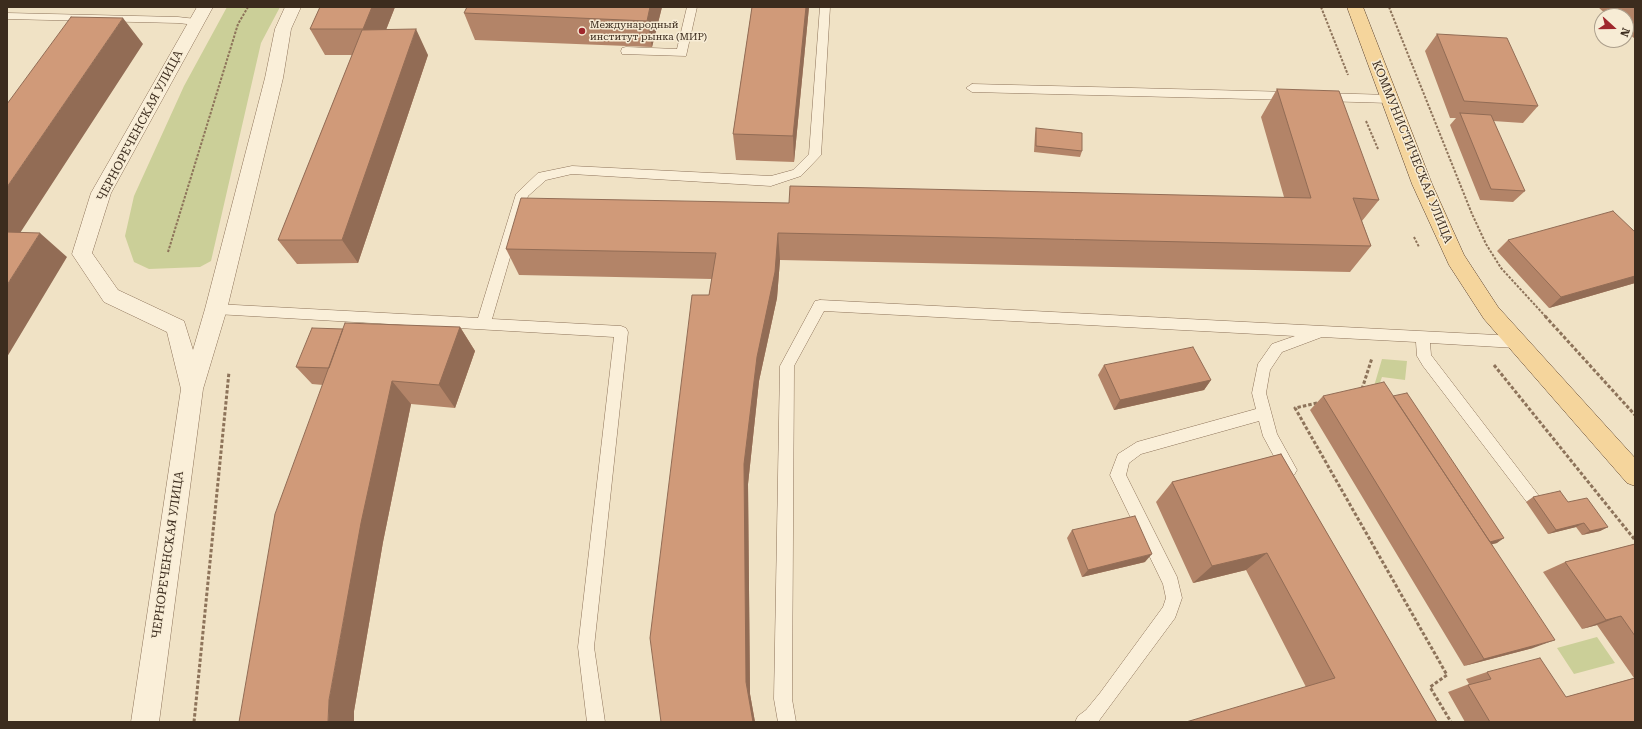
<!DOCTYPE html>
<html>
<head>
<meta charset="utf-8">
<style>
  body { margin:0 }
  #map { position:relative; width:1642px; height:729px; overflow:hidden; background:#f0e2c5; font-family:"Roboto Serif",serif }
  canvas { display:block }
  .frame { position:absolute; inset:0; border:8px solid #3c2c1e; pointer-events:none }
  .north { position:absolute; left:1594px; top:8px; width:40px; height:40px; box-sizing:border-box; background:#f7ecd5; border:1px solid #ac9f8c; border-radius:50%; rotate:111deg; font-size:11px; font-weight:700; line-height:16px; text-align:center; color:#3c2c1e }
  .north::after { content:''; display:block; margin:auto; width:14px; height:18px; background:#9f272c; clip-path:polygon(50% 0,100% 100%,50% 72%,0 100%) }
</style>
</head>
<body>
<div id="map">
<canvas width="1642" height="729"></canvas>
<div class="frame"></div>
<div class="north">N</div>
</div>
<script>
const ctx = document.querySelector('canvas').getContext('2d');
ctx.lineJoin = 'round';
function paint(path, color) {
  ctx.fillStyle = color;
  ctx.fill(path, 'evenodd');
}
function poly(rows) {
  const path = new Path2D();
  for (const r of rows) {
    path.moveTo(r[0], r[1]);
    for (let i = 2; i < r.length; i += 2) path.lineTo(r[i], r[i + 1]);
  }
  return path;
}
function stroke(path, color, width, dash) {
  ctx.strokeStyle = color;
  ctx.lineWidth = width;
  ctx.lineCap = dash ? 'butt' : 'round';
  ctx.setLineDash(dash || []);
  ctx.stroke(path);
}
function write(font, color, halo, rows, align = 'center') {
  ctx.font = font + ' "Roboto Serif",serif';
  ctx.lineWidth = 3;
  ctx.setLineDash([]);
  ctx.textBaseline = 'middle';
  ctx.strokeStyle = halo;
  ctx.fillStyle = color;
  for (const [text, x, y, turn = 0] of rows) {
    ctx.save();
    ctx.translate(x, y);
    ctx.rotate((+turn || 0) * Math.PI / 180);
    ctx.textAlign = isNaN(turn) ? turn : align;
    if (halo) ctx.strokeText(text, 0, 0);
    ctx.fillText(text, 0, 0);
    ctx.restore();
  }
}
const green = poly([
  [227,7,280,7,261,43,211,261,200,267,149,269,134,262,125,236,134,196,184,86],
  [1382,359,1407,361,1405,380,1382,377,1376,394,1372,393],
  [1597,637,1615,663,1574,674,1557,648]
]);
const pathFar1 = poly([
  [1321,7,1348,75],
  [1389,7,1472,214,1486,244,1501,268,1546,317],
  [1366,121,1378,149],
  [1414,237,1419,247],
  [168,252,238,24,248,7]
]);
const path = poly([
  [1545,316,1635,415],
  [1494,365,1635,540],
  [1362,389,1372,358],
  [1317,403,1295,408,1447,675,1430,687,1451,722],
  [194,722,229,372]
]);
const service = poly([
  [687,7,697,7,686,56,622,54,621,51,622,48,626,47,677,49,687,7],
  [820,7,830,7,821,155,801,176,771,186,572,174,546,180,528,196,492,319,621,326,626,328,628,332,594,647,605,722,587,722,578,647,614,337,216,314,211,313,209,309,211,305,216,304,478,318,516,194,538,173,572,166,771,176,793,170,809,154,820,7],
  [7,13,178,17,196,19,201,22,196,25,178,23,7,19,7,13],
  [972,84,1291,92,1297,96,1291,100,972,92,966,88,972,84],
  [1322,93,1390,95,1396,99,1390,103,1322,101,1316,97,1322,93],
  [820,300,1516,336,1521,338,1523,342,1521,346,1516,348,1430,343,1431,355,1552,513,1549,518,1544,520,1539,518,1423,366,1417,356,1416,342,1322,337,1282,352,1270,370,1266,393,1277,434,1297,470,1294,475,1289,477,1284,475,1263,436,1259,421,1141,454,1129,463,1126,475,1177,577,1182,598,1175,618,1098,722,1075,722,1078,716,1086,710,1100,693,1163,607,1166,598,1163,584,1110,475,1118,454,1137,442,1256,409,1252,393,1258,364,1272,344,1295,336,824,311,794,366,792,699,796,722,778,722,774,699,780,366,815,301,820,300]
]);
const minor = poly([
  [197,7,213,7,111,193,92,253,118,290,184,321,193,350,205,309,265,78,275,29,285,7,301,7,291,29,283,78,227,309,203,389,159,722,131,722,181,389,167,332,104,302,72,254,91,193,197,7]
]);
const primary = poly([
  [1347,7,1363,7,1432,184,1464,255,1498,307,1635,458,1635,486,1627,483,1484,319,1449,265,1412,184,1347,7]
]);
const wall = poly([
  [320,7,395,7,386,30,428,55,358,263,297,264,278,240,352,55,325,55,310,29],
  [467,7,662,7,652,47,475,40,464,13],
  [752,7,809,7,794,162,736,160,733,134],
  [1598,7,1635,7,1635,39,1626,31,1626,16,1608,16],
  [1437,34,1538,106,1523,123,1493,121,1525,191,1513,202,1480,200,1450,125,1456,118,1450,118,1425,51],
  [1277,89,1379,200,1362,221,1371,246,1350,272,780,260,777,298,759,381,748,484,750,694,755,722,661,722,709,295,712,279,519,275,506,249,789,203,1284,197,1261,117],
  [1036,128,1082,151,1080,157,1034,152,1035,134],
  [1635,232,1635,283,1549,308,1497,251,1508,240],
  [460,327,475,351,455,408,411,404,383,542,354,711,323,385,312,384,296,367,343,329],
  [1104,365,1211,380,1204,390,1114,410,1098,375],
  [1323,396,1497,543,1492,544,1533,648,1464,666,1310,410],
  [1281,454,1437,722,1306,687,1246,570,1193,583,1156,502,1172,482],
  [1533,497,1568,502,1608,527,1600,531,1582,535,1576,527,1548,534,1526,502],
  [1072,530,1145,562,1082,577,1067,538],
  [1635,544,1635,722,1465,722,1448,692,1469,684,1466,679,1487,672,1566,697,1634,678,1597,625,1582,629,1543,572,1565,562]
]);
const shadedWall = poly([
  [372,7,395,7,376,55,363,29],
  [650,7,662,7,652,47,647,21],
  [806,7,809,7,794,162,793,136],
  [123,18,143,44,9,250,7,248,7,187],
  [416,29,428,55,358,263,342,240],
  [40,233,67,257,7,357,7,285],
  [778,233,780,260,777,298,759,381,748,484,750,694,755,722,753,722,746,682,744,464,757,357],
  [1635,276,1635,283,1549,308,1561,297],
  [460,327,475,351,455,408,439,385],
  [1211,380,1204,390,1114,410,1120,400],
  [392,381,411,404,383,542,354,711,354,722,328,722,329,700,361,523],
  [1584,523,1576,527,1548,534,1556,530],
  [1608,527,1600,531,1582,535,1590,531],
  [1504,538,1497,543,1468,550,1475,546],
  [1267,553,1246,570,1193,583,1212,566],
  [1152,554,1145,562,1082,577,1088,570],
  [1621,616,1597,625,1582,629,1606,620],
  [1555,640,1533,648,1464,666,1484,659]
]);
const building = poly([
  [320,7,372,7,363,29,310,29,320,7],
  [467,7,650,7,647,21,464,13,467,7],
  [752,7,806,7,793,136,733,134,752,7],
  [71,17,123,18,7,187,7,104,71,17],
  [416,29,342,240,278,240,362,30,416,29],
  [1437,34,1507,38,1538,106,1464,101,1437,34],
  [1277,89,1339,91,1379,200,1353,198,1371,246,778,233,775,272,757,357,744,464,746,682,753,722,661,722,650,638,692,295,709,295,716,253,506,249,521,198,789,203,790,186,1311,198,1277,89],
  [1460,113,1491,115,1525,191,1491,189,1460,113],
  [1036,128,1082,133,1082,151,1036,146,1036,128],
  [1613,211,1635,232,1635,276,1561,297,1508,240,1613,211],
  [7,232,40,233,7,285,7,232],
  [345,323,460,327,439,385,392,381,361,523,329,700,328,722,239,722,275,514,345,323],
  [312,328,343,329,329,368,296,367,312,328],
  [1193,347,1211,380,1120,400,1104,365,1193,347],
  [1384,382,1555,640,1484,659,1323,396,1384,382],
  [1407,393,1504,538,1490,542,1393,396,1407,393],
  [1281,454,1437,722,1186,722,1335,678,1267,553,1212,566,1172,482,1281,454],
  [1560,491,1568,502,1587,498,1608,527,1590,531,1584,523,1556,530,1533,497,1560,491],
  [1135,516,1152,554,1088,570,1072,530,1135,516],
  [1635,544,1635,636,1621,616,1606,620,1565,562,1635,544],
  [1540,658,1566,697,1635,678,1635,722,1490,722,1468,685,1491,679,1487,672,1540,658]
]);
const markers = [
  [582,31,4,"#9f272c"]
];
const farPoinames = [
  ["Международный",590,25],
  ["институт рынка (МИР)",590,37]
];
const streetNames = [
  ["ЧЕРНОРЕЧЕНСКАЯ УЛИЦА",140,126,-62],
  ["КОММУНИСТИЧЕСКАЯ УЛИЦА",1412,152,68],
  ["ЧЕРНОРЕЧЕНСКАЯ УЛИЦА",168,555,-82]
];
paint(green, '#cbcf98');
stroke(service, '#8d735a', 1);
stroke(minor, '#8d735a', 1);
stroke(primary, '#5a412e', 1);
stroke(pathFar1, '#8d735a', 2, [2.5, 1.5]);
stroke(path, '#8d735a', 3, [3.5, 2]);
paint(service, '#faefd9');
paint(minor, '#faefd9');
paint(primary, '#f5d59c');
paint(wall, '#b38468');
paint(shadedWall, '#926c55');
paint(building, '#d09a79');
stroke(building, '#926c55', 1);
for (const [x, y, r, color] of markers) {
  const dot = new Path2D();
  dot.arc(x, y, r, 0, 2 * Math.PI);
  ctx.fillStyle = color;
  ctx.fill(dot);
  stroke(dot, '#f7ecd5', 1.5);
}
write('10px', '#3c2c1e', '#f7ecd5', farPoinames, 'left');
write('12px', '#3c2c1e', '#f7ecd5', streetNames);
</script>
</body>
</html>
